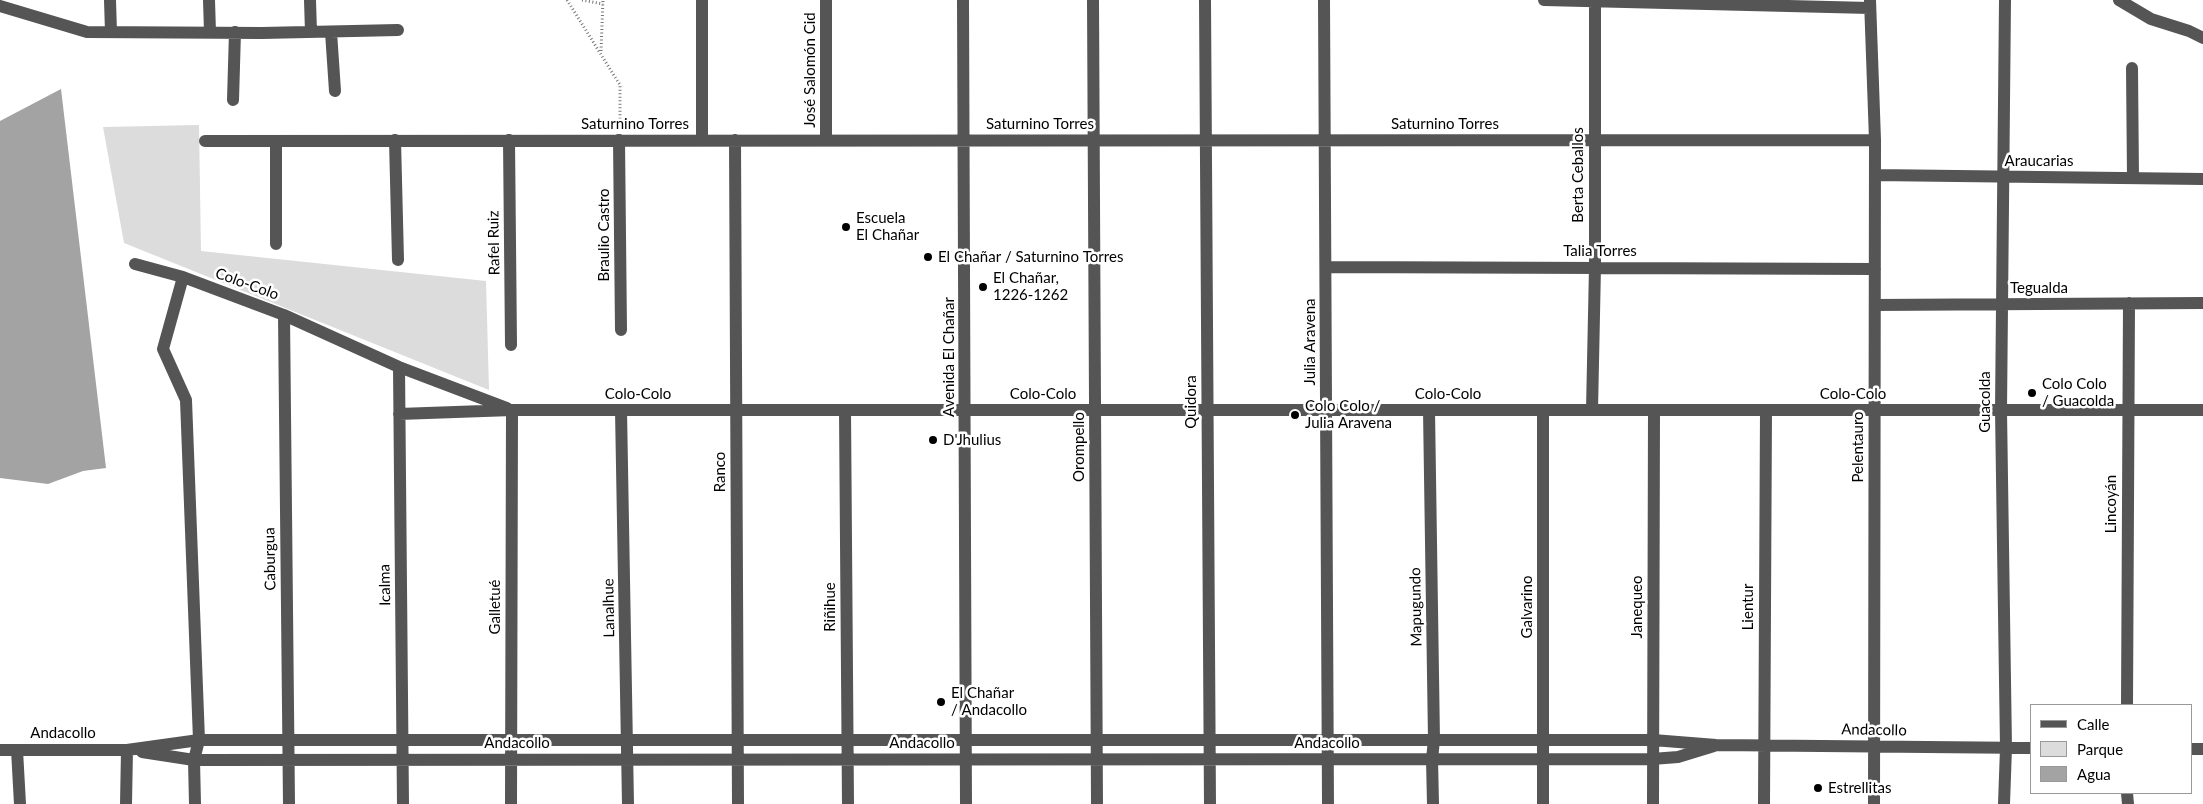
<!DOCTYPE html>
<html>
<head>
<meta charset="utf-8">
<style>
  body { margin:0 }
  #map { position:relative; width:2203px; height:804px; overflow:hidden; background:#fff; font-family:Lato,sans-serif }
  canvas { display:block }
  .legend { position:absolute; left:2030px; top:704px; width:162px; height:90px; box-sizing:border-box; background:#fff; border:1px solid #999; margin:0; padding:6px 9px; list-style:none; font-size:15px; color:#000 }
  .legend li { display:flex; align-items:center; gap:10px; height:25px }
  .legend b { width:25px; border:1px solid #999 }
</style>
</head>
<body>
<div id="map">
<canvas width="2203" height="804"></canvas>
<ul class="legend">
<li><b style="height:6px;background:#555"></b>Calle</li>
<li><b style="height:14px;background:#dcdcdc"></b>Parque</li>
<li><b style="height:14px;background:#a3a3a3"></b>Agua</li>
</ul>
</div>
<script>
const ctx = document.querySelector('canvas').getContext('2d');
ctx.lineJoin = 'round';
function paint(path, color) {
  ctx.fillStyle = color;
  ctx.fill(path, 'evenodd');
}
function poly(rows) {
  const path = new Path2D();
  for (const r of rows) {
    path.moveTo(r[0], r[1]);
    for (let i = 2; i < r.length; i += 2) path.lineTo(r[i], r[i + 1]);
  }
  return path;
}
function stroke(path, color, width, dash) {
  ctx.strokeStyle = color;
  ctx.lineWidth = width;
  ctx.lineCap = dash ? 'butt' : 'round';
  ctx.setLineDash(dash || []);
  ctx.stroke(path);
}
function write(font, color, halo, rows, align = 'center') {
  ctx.font = font + ' Lato,sans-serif';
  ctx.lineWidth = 5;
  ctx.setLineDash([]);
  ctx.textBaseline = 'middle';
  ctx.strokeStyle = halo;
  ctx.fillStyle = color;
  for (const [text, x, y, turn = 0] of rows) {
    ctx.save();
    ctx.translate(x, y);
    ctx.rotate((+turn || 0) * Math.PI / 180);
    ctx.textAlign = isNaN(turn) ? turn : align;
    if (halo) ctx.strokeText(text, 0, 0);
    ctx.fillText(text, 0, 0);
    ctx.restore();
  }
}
const green = poly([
  [199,125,201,251,486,281,489,390,124,243,103,127]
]);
const water = poly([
  [61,89,106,468,83,471,48,484,0,478,0,121]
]);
const path = poly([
  [567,0,620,85,620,127],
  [582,0,603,4],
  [601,51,603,0]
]);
const minor = poly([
  [110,0,111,32],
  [209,0,210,32],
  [310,0,311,32],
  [702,0,702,140],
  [826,0,826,140],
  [963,0,966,804],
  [1093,0,1097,804],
  [1205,0,1210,804],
  [1324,0,1328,804],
  [1544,0,1870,8],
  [1870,0,1875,140,1874,804],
  [2119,0,2151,19,2189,31,2203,38],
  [0,6,87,32,262,33,398,30],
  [331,32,335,91],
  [2132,68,2133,178],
  [233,100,235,32],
  [395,140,398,260],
  [509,140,511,345],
  [619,140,621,330],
  [735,140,738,804],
  [205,141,1875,140],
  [276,141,276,244],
  [1875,175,2203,179],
  [135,264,183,277,284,315,399,367,507,408],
  [1326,267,1875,269],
  [183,277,163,349,186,400,199,740,194,760,195,804],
  [1875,305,2203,303],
  [284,315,289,804],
  [399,367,403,804],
  [621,410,628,804],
  [845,410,848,804],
  [1429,410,1434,740,1432,759,1433,804],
  [1543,410,1543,804],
  [1592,410,1595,267,1595,0],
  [399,414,512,410,2203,410],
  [2127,705,2129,303],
  [2192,749,2203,749],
  [0,750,127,750,199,740,1653,740,1716,745,2032,748],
  [17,750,20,804],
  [142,752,194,760,1652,759,1678,757,1714,746],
  [2127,793,2128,804],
  [126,804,127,750],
  [511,804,512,410],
  [1653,804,1654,410],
  [1764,804,1766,410],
  [2004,804,2006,748,2001,410,2005,0]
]);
const markers = [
  [846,227,5,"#000"],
  [928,257,5,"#000"],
  [983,287,5,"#000"],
  [2032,393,5,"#000"],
  [1295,415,5,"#000"],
  [933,440,5,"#000"],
  [941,702,5,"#000"],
  [1818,788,5,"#000"]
];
const streetNames = [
  ["José Salomón Cid",810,70,-90],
  ["Saturnino Torres",635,124],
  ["Saturnino Torres",1040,124],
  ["Saturnino Torres",1445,124],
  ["Araucarias",2039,161],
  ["Berta Ceballos",1578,175,-90],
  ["Braulio Castro",604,235,-90],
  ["Rafel Ruiz",494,243,-91],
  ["Talia Torres",1600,251],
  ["Colo-Colo",247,284,20],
  ["Tegualda",2039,288],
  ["Julia Aravena",1310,342,-90],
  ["Avenida El Chañar",949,357,-90],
  ["Colo-Colo",638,394],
  ["Colo-Colo",1043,394],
  ["Colo-Colo",1448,394],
  ["Colo-Colo",1853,394],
  ["Quidora",1191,402,-90],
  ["Guacolda",1985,402,-90],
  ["Orompello",1079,447,-90],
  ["Pelentauro",1858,447,-90],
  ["Ranco",720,472,-90],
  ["Lincoyán",2111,504,-90],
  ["Caburgua",270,559,-91],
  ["Icalma",385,585,-91],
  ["Galletué",495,607,-90],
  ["Riñihue",830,607,-90],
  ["Mapugundo",1416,607,-91],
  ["Galvarino",1527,607,-90],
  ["Janequeo",1637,607,-90],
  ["Lientur",1748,607,-90],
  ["Lanalhue",609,608,-91],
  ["Andacollo",1874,730,1],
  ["Andacollo",63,733],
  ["Andacollo",517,743],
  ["Andacollo",922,743],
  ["Andacollo",1327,743]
];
const poiNames = [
  ["Escuela",856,218],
  ["El Chañar",856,235],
  ["El Chañar / Saturnino Torres",938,257],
  ["El Chañar,",993,278],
  ["1226-1262",993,295],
  ["Colo Colo",2042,384],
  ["/ Guacolda",2042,401],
  ["Colo Colo /",1305,406],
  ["Julia Aravena",1305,423],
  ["D'Jhulius",943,440],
  ["El Chañar",951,693],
  ["/ Andacollo",951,710],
  ["Estrellitas",1828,788]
];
paint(green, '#dcdcdc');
paint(water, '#a3a3a3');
stroke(path, '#777', 3, [1, 2.5]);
stroke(minor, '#555', 12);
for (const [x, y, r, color] of markers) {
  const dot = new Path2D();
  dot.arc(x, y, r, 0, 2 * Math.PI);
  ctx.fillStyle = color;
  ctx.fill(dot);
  stroke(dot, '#fff', 2);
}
write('15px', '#000', '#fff', streetNames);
write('15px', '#000', '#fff', poiNames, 'left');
</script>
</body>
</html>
